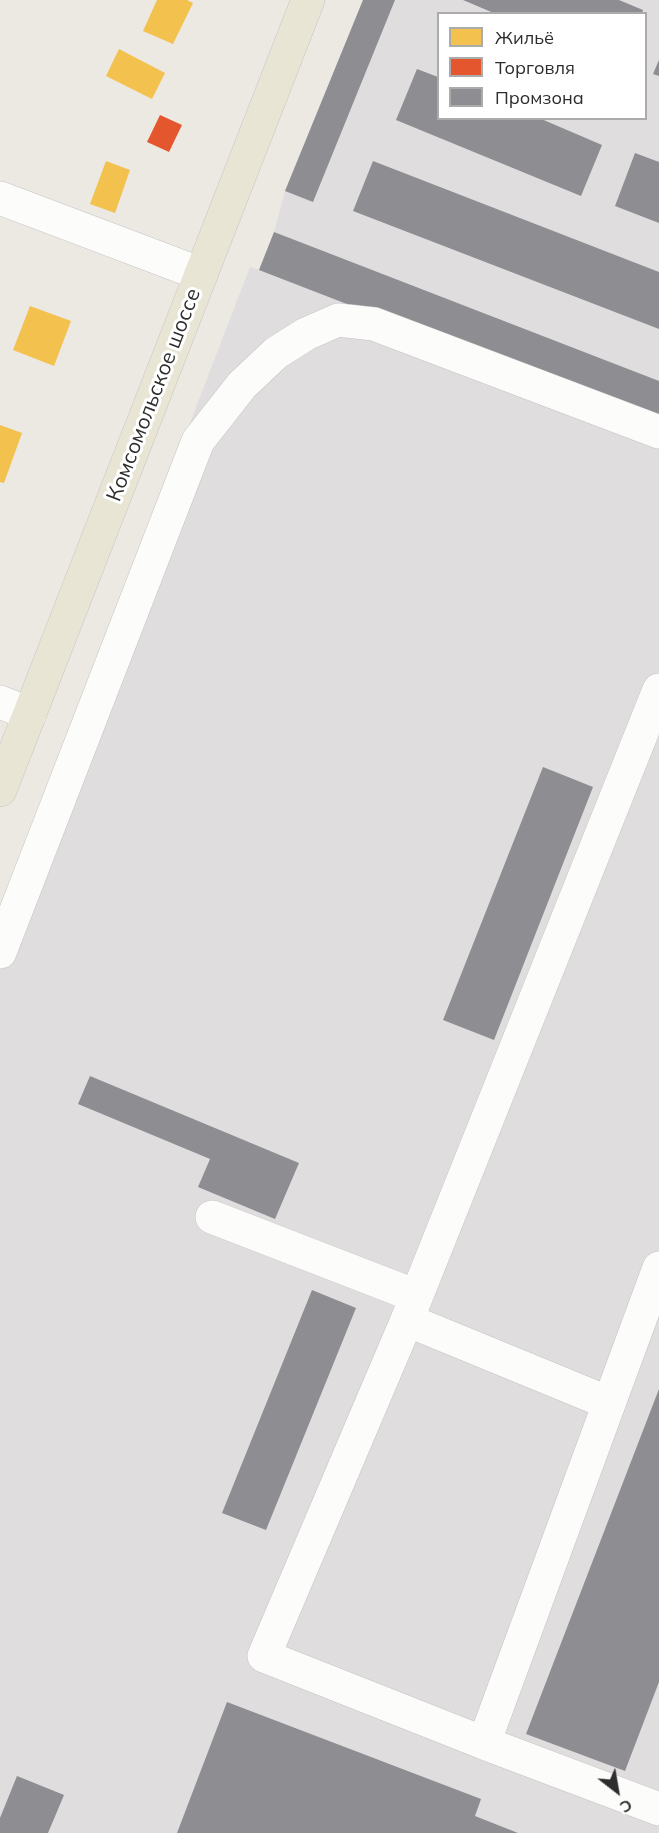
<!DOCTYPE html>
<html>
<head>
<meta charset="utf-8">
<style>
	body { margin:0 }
	#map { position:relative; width:659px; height:1833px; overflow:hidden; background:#ece8e2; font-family:Mulish,sans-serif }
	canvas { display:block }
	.legend { position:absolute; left:437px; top:12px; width:210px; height:108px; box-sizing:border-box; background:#fff; border:2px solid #ababab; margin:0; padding:8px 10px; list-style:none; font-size:18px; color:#2d2d2d }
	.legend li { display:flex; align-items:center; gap:12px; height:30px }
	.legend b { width:30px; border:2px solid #ababab }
	.north { position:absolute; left:587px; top:1761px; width:60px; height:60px; -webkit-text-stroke:4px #fff; paint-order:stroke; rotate:149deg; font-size:16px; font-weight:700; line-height:24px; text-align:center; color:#2d2d2d }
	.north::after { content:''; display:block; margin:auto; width:21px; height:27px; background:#2d2d2d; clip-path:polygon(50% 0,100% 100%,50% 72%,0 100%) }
</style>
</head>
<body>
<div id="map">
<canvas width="659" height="1833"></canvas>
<ul class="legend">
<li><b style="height:16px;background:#f2c14e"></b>Жильё</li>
<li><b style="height:16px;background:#e4572e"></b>Торговля</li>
<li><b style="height:16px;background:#8d8d92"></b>Промзона</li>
</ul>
<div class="north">С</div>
</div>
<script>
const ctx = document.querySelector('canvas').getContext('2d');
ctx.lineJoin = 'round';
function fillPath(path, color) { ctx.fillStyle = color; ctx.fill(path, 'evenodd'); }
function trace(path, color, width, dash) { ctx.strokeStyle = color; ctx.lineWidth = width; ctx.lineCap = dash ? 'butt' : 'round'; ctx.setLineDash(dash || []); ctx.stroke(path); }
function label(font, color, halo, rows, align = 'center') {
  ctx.font = font + ' Mulish,sans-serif'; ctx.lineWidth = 6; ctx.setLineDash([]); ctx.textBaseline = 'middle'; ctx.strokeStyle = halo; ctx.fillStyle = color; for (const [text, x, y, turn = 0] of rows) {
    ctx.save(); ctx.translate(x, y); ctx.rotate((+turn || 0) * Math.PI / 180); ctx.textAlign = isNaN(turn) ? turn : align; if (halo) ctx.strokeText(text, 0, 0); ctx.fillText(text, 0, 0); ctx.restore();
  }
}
const industrial = new Path2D(`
	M363,0H659V1833H0V916L250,267L259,270L274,232L285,191ZM438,14H646V118H438Z`);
const homes = new Path2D(`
	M157,0H187L193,3L173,44L143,31Z
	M119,49L165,73L152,99L106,76Z
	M106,161L130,170L115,213L90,204Z
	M30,306L71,321L54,366L13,350Z
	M0,425L22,433L4,483L0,482Z`);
const shops = new Path2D(`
	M160,115L182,125L169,152L147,142Z`);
const industry = new Path2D(`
	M363,0H395L313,202L285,191Z
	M463,0H619L643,10L642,14H496Z
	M659,60V76L653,74Z
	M417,69L438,77V118H539L602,145L581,196L396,120Z
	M635,153L659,162V223L615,206Z
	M373,161L659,272V329L353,211Z
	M274,232L659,381V425L259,270Z
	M543,767L593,787L494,1040L443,1020Z
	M90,1076L299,1163L275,1219L198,1187L210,1159L78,1104Z
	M312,1290L356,1308L266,1530L222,1513Z
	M659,1389V1682L625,1771L526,1734Z
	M227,1702L481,1799L475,1816L518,1833H177Z
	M17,1776L64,1795L48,1833H0V1818Z`);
const minor = new Path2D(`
	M0,198L201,274
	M0,702L30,714
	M0,952L198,441L242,385L276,353L306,334L338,320L374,324L659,432
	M212,1217L416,1296
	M659,1268L484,1743L659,1809
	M407,1320L264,1656L484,1743
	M609,1403L407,1320L659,690`);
const major = new Path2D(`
	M0,790L308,0`);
const streetNames = [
	["Комсомольское шоссе",154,395,-69]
];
fillPath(industrial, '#dfddde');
fillPath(homes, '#f2c14e');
fillPath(shops, '#e4572e');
fillPath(industry, '#8d8d92');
trace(minor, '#c5c4c3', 34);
trace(major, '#c6c5c3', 34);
trace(minor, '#fcfcfb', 33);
trace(major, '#e9e5d4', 33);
label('21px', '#2d2d2d', '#fff', streetNames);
</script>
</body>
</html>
